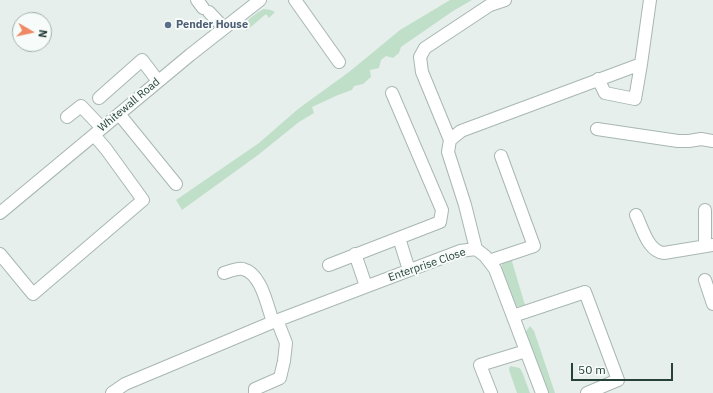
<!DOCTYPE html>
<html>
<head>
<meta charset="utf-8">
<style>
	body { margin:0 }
	#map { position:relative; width:713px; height:393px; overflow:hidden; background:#e6efeb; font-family:"IBM Plex Sans",sans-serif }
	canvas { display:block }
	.north { position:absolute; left:12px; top:12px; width:40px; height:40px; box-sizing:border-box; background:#f7fbf9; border:1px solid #a3b1ad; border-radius:50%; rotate:99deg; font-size:11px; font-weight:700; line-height:16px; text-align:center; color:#25413a }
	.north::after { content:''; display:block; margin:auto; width:14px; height:18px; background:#ee8865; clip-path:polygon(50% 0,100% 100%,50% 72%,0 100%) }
	.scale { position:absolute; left:571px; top:363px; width:102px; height:18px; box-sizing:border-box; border:2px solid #25413a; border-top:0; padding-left:5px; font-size:12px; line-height:14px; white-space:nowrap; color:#25413a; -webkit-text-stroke:3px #f7fbf9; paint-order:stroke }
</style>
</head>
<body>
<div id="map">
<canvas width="713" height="393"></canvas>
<div class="north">N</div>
<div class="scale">50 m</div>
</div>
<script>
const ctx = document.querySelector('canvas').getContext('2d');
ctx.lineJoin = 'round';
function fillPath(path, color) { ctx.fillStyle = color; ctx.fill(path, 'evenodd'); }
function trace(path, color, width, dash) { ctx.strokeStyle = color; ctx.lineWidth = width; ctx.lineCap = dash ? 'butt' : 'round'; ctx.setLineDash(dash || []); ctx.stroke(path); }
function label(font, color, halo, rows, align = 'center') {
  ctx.font = font + ' "IBM Plex Sans",sans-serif'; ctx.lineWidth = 4; ctx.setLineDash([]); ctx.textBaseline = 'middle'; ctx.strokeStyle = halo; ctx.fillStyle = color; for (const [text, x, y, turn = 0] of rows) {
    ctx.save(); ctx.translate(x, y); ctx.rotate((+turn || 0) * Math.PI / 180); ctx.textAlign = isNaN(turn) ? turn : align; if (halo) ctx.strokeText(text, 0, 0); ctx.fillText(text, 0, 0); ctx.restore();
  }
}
const green = new Path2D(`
	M450,0H472L453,11L401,47L399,53L393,58L386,56L381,60L379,68L370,70L371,77L363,84L354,86L352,90L338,95L312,107L314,113L299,122L258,155L182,210L176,200L259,143L298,109L349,72L400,30Z
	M264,9L271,10L275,12L269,18L266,14L246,31C245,28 244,27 245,24C248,19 259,11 264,9Z
	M511,258L525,305L512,308L500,271L503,262Z
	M530,326L534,331L555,393H546L524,334Z
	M510,366L520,368L523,374L530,393H517L509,370Z`);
const minor = new Path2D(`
	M197,0L203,8
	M295,0L339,62
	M209,12L224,28
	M598,79L605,93L635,99L641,64
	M99,98L142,60L158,81
	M119,114L176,184
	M67,117L81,106L102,128
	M597,129L678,141H689L701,139L713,141
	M450,140L461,131L641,64L650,0
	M705,210V246
	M0,213L190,55L260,0
	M636,215C642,227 648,252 664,253L713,245
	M399,238L409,270
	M476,249L465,205L448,152L450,140L422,72L420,57L425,48L490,5L505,0
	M0,254L33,294L143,200L106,149L94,135
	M355,254L366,286
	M489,261L534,246L501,156
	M329,265L440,222L442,210L392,93
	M224,273C230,271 238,268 243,269C262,274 267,306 273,322
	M705,280L713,304
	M513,316L585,292L618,380L587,393
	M112,393L125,384L273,322L460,251L476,249L485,256L495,269L542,393
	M255,393V389L280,378L284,361L286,343L277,320
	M491,393L480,365L526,351`);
const markers = [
	[168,25,4,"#5c6f8a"]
];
const serviceNames = [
	["Pender House",176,25]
];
const streetNames = [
	["Whitewall Road",129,105,-40],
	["Enterprise Close",427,265,-19]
];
fillPath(green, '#c0dfc9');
trace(minor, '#a8b7b2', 14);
trace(minor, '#fff', 12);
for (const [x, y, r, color] of markers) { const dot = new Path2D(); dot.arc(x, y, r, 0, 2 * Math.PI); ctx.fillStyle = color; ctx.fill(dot); trace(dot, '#f7fbf9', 1.5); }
label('bold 11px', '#4e5e75', '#f7fbf9', serviceNames, 'left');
label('11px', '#25413a', '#f7fbf9', streetNames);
</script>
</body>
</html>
